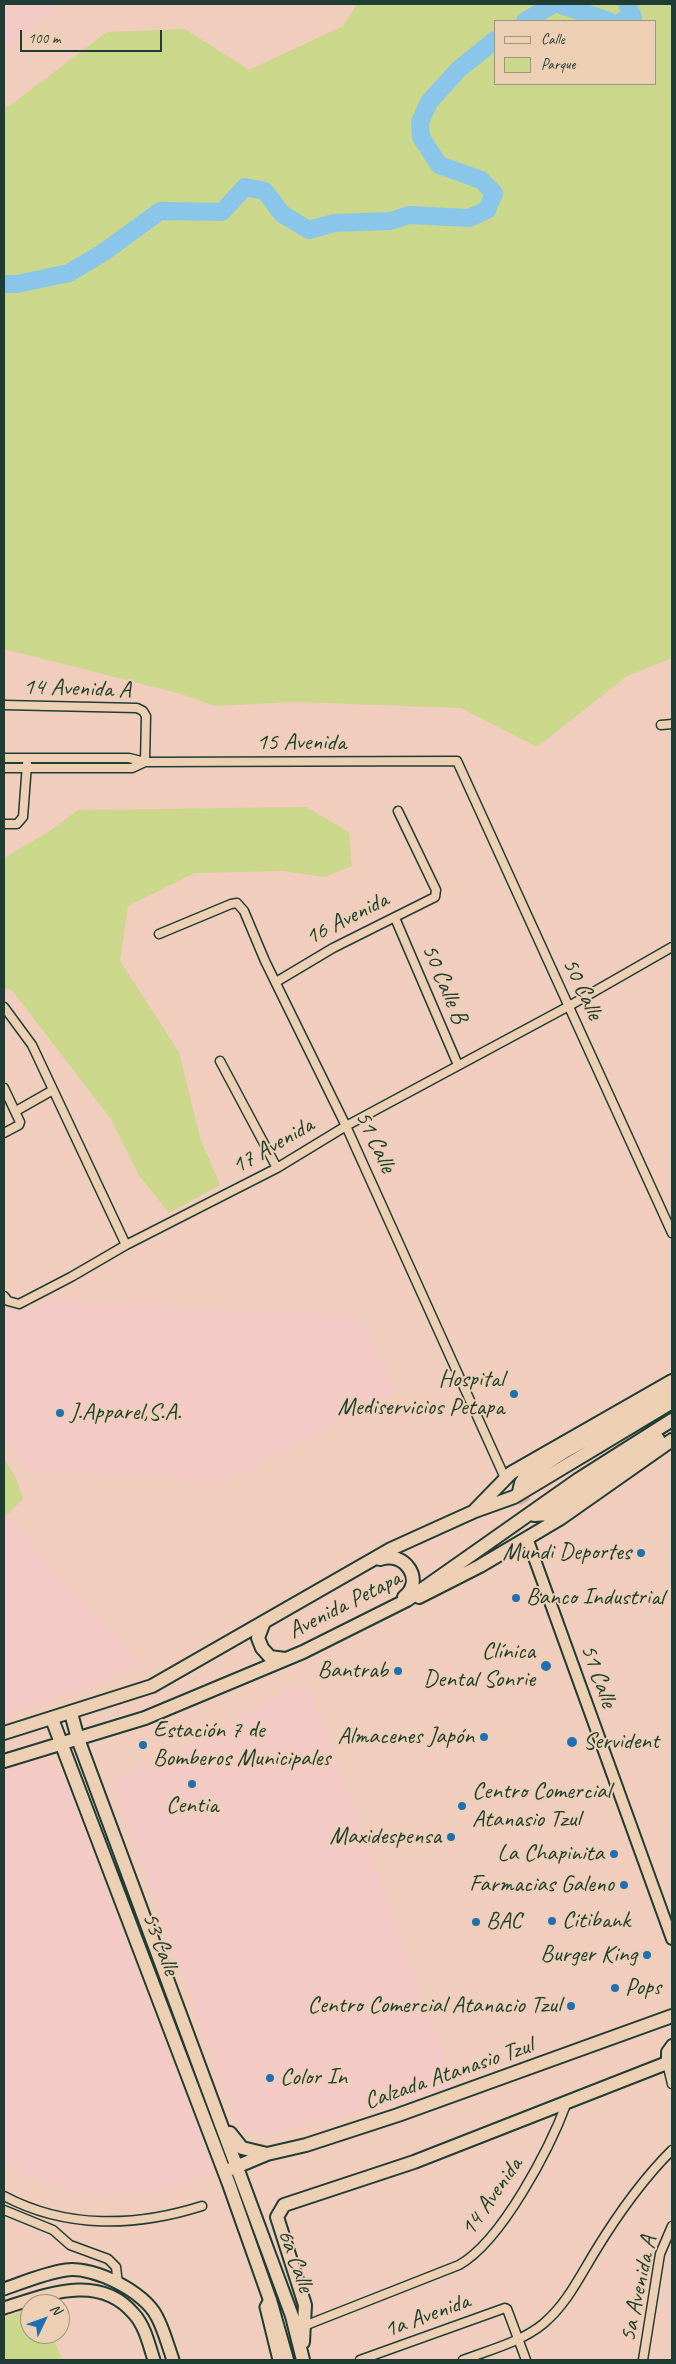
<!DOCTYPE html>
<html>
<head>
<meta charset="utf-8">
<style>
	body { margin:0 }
	#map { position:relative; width:676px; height:2364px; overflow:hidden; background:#f0cdbc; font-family:Caveat,sans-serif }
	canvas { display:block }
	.frame { position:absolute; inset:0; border:5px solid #1f3d34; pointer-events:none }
	.legend { position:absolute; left:494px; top:20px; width:162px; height:65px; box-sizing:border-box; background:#edd0b4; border:1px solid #9b9581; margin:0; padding:6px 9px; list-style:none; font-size:15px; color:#1f3d34 }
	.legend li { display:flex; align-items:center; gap:10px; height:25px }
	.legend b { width:25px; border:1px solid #9b9581 }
	.north { position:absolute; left:20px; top:2294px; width:50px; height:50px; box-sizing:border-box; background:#edd0b4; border:1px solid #9b9581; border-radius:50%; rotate:48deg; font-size:14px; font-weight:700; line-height:20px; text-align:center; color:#1f3d34 }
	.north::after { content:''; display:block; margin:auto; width:18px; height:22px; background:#1f6fb2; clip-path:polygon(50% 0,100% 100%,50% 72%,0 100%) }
	.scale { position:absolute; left:20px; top:30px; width:142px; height:22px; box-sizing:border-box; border:2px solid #1f3d34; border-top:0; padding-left:6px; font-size:15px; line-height:18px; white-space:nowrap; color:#1f3d34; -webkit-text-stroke:4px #edd0b4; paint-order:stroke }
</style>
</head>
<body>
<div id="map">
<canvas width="676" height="2364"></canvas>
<div class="frame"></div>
<ul class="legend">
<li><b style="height:6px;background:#edd0b4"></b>Calle</li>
<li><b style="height:14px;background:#cbd78b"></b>Parque</li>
</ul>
<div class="north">N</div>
<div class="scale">100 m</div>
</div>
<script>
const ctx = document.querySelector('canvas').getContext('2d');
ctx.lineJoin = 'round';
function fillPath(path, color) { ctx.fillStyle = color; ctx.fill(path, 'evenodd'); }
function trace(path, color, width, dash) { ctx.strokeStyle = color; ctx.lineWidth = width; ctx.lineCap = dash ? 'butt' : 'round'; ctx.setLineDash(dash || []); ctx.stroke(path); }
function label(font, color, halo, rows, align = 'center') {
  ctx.font = font + ' Caveat,sans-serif'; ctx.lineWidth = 4; ctx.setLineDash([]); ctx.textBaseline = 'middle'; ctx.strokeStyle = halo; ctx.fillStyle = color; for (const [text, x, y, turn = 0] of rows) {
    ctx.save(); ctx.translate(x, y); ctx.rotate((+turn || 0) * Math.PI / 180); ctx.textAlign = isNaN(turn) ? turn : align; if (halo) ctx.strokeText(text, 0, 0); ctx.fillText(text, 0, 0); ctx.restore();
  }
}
const built = new Path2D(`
	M4,4H61L4,48Z
	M55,1299L361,1317L397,1391L227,1481L30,1471L4,1436V1307L24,1312Z
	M6,1517L143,1667L4,1717V1518Z
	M298,1685L310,1692L318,1710L455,2086L362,2112L262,2135L243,2130L236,2117L112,1782L270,1702L293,1686Z
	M42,1758L62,1772L215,2173L166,2190L106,2196L49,2185L4,2165V1769Z`);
const green = new Path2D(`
	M357,4H672V658L627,676L537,747L461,708L295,702L215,706L181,694L4,649V108L12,104L107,32L185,29L249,70L343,26ZM495,21H655V84H495Z
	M306,807L349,832L352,866L325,877L283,871L195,873L128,906L120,961L179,1052L200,1138L220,1185L169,1213L138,1174L110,1118L12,990L4,988V858L50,831L78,810Z
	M4,1459L15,1476L23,1499L4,1518Z
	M30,2308V2334H52L62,2360H4V2318Z`);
const river = new Path2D(`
	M558,4L609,21
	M525,21L554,4
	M622,21L633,17L627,4
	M4,284H17L69,273L104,252L160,211L222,212L245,187L265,191L282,214L309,230L334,223L391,221L409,215L469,218L487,210L494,193L481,180L439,165L421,137L420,122L429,102L459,69L495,40`);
const primaryTunnel = new Path2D(`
	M519,1492L529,1510L534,1515`);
const minor = new Path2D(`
	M4,705L137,708L143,711L146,716L145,762
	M661,725L672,724
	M4,758H129L145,762L457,761L672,1233
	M4,768H132L145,762
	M4,824H17L23,817L27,764
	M395,918L458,1065
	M159,934L231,904L237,903L244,911L265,961L346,1126L505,1478
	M276,982L333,948L435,897L436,890L398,811
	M4,1007L32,1045L126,1245
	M220,1061L277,1168
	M4,1088L20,1122L19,1125L4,1133
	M16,1111L53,1090
	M4,1296L8,1301L19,1304L71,1277L126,1245L277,1168L346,1126L569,1006L672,947
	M667,2063L672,2084
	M4,2196C66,2229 136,2227 202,2206
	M4,2210L53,2230L70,2245L108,2259L116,2267L118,2284
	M304,2326L459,2265C502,2241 550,2148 567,2102
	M360,2360L505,2308L507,2309L526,2360
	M463,2360C489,2350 521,2342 543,2324C567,2304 580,2276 596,2250C618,2214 642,2180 672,2150
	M643,2360L660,2254L672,2226`);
const tertiary = new Path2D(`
	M527,1538L672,1939
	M667,2063V2052L672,2045`);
const secondary = new Path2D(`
	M4,2289C24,2282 45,2273 66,2270C94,2266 145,2292 157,2317C164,2330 168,2346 173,2360
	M270,2300L266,2307L279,2360
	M4,2308C46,2295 99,2272 134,2314C145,2326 149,2345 154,2360`);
const primary = new Path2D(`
	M519,1492L521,1483L525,1477L566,1451L668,1393
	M475,1510L511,1473L672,1381
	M534,1515L549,1514L658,1439
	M380,1559C405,1550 425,1581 404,1597
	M419,1597L480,1566L561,1518L672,1440
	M264,1622L258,1638L262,1648L270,1657L285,1659
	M71,1713L78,1739L292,2316L303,2360
	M52,1719L229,2184L270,2300L287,2360
	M4,1733L152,1686L391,1549L475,1511L514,1497L672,1402
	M4,1761L145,1718L303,1652L407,1600L579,1479L672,1420
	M230,2133L242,2148L267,2154
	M231,2169L267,2154L306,2145L398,2115L672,2016
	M303,2342L305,2305L277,2217L284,2205L414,2162L672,2061`);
const markers = [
	[514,1394,5,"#1f6fb2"],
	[60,1413,5,"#1f6fb2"],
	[641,1553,5,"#1f6fb2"],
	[516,1598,5,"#1f6fb2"],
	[546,1666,6,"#1f6fb2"],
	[398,1671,5,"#1f6fb2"],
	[484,1737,5,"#1f6fb2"],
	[572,1742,6,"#1f6fb2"],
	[143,1745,5,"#1f6fb2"],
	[192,1784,5,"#1f6fb2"],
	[462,1806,5,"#1f6fb2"],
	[451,1837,5,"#1f6fb2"],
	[614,1854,5,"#1f6fb2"],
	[624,1885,5,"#1f6fb2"],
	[552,1921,5,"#1f6fb2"],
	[476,1922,5,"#1f6fb2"],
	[647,1955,5,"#1f6fb2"],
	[615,1988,5,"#1f6fb2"],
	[571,2006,5,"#1f6fb2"],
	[270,2078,5,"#1f6fb2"]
];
const streetNames = [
	["14 Avenida A",77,689,2],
	["15 Avenida",301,743],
	["16 Avenida",347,919,-27],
	["50 Calle B",444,984,67],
	["50 Calle",582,989,65],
	["51 Calle",375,1142,65],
	["17 Avenida",273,1146,-30],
	["Avenida Petapa",345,1605,-27],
	["51 Calle",598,1676,70],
	["53 Calle",160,1944,69],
	["Calzada Atanasio Tzul",449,2074,-19],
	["14 Avenida",492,2197,-55],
	["6a Calle",295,2261,70],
	["5a Avenida A",639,2289,-78],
	["1a Avenida",427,2316,-20]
];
const poiNames = [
	["Hospital",504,1380],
	["Mediservicios Petapa",504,1408],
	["J.Apparel,S.A.",70,1413,"left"],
	["Mundi Deportes",631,1553],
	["Banco Industrial",526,1598,"left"],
	["Clínica",535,1652],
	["Dental Sonrie",535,1680],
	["Bantrab",388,1671],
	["Estación 7 de",153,1731,"left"],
	["Bomberos Municipales",153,1759,"left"],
	["Almacenes Japón",474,1737],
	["Servident",583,1742,"left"],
	["Centro Comercial",472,1792,"left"],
	["Atanasio Tzul",472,1820,"left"],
	["Centia",192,1806,"center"],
	["Maxidespensa",441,1837],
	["La Chapinita",604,1854],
	["Farmacias Galeno",614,1885],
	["Citibank",562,1921,"left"],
	["BAC",486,1922,"left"],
	["Burger King",637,1955],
	["Pops",625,1988,"left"],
	["Centro Comercial Atanacio Tzul",561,2006],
	["Color In",280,2078,"left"]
];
fillPath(built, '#f3cac5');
fillPath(green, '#cbd78b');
trace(river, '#89c6e9', 18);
trace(primaryTunnel, '#c6b0a1', 12, [12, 6]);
trace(minor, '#1f3d34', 11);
trace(tertiary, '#1f3d34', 14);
trace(secondary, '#1f3d34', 15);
trace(primary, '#1f3d34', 16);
trace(minor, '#edd0b4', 8);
trace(tertiary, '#edd0b4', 10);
trace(secondary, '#edd0b4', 11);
trace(primary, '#edd0b4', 12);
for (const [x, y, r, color] of markers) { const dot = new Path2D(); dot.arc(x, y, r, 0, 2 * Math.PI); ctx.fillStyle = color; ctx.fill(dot); trace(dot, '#edd0b4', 2); }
label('24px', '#1f3d34', '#edd0b4', streetNames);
label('24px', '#1f3d34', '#edd0b4', poiNames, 'right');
</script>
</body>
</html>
